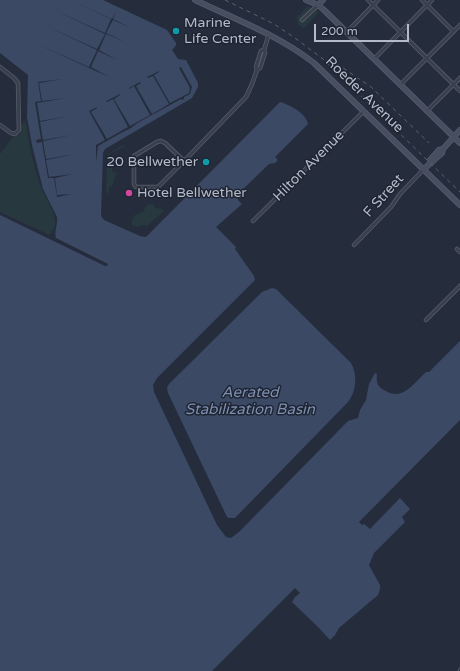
<!DOCTYPE html>
<html>
<head>
<meta charset="utf-8">
<style>
	body { margin:0 }
	#map { position:relative; width:460px; height:671px; overflow:hidden; background:#252d3d; font-family:"Varela Round",sans-serif }
	canvas { display:block }
	.scale { position:absolute; left:314px; top:24px; width:95px; height:18px; box-sizing:border-box; border:2px solid #b5bac8; border-top:0; padding-left:5px; font-size:12px; line-height:14px; white-space:nowrap; color:#b5bac8; -webkit-text-stroke:3px #1e2432; paint-order:stroke }
</style>
</head>
<body>
<div id="map">
<canvas width="460" height="671"></canvas>
<div class="scale">200 m</div>
</div>
<script>
const ctx = document.querySelector('canvas').getContext('2d');
ctx.lineJoin = 'round';
function fillPath(path, color) { ctx.fillStyle = color; ctx.fill(path, 'evenodd'); }
function trace(path, color, width, dash) { ctx.strokeStyle = color; ctx.lineWidth = width; ctx.lineCap = dash ? 'butt' : 'round'; ctx.setLineDash(dash || []); ctx.stroke(path); }
function label(font, color, halo, rows, align = 'center') {
  ctx.font = font + ' "Varela Round",sans-serif'; ctx.lineWidth = 3; ctx.setLineDash([]); ctx.textBaseline = 'middle'; ctx.strokeStyle = halo; ctx.fillStyle = color; for (const [text, x, y, turn = 0] of rows) {
    ctx.save(); ctx.translate(x, y); ctx.rotate((+turn || 0) * Math.PI / 180); ctx.textAlign = isNaN(turn) ? turn : align; if (halo) ctx.strokeText(text, 0, 0); ctx.fillText(text, 0, 0); ctx.restore();
  }
}
const green = new Path2D(`
	M308,6L319,12L304,28L297,24L298,20L296,18Z
	M23,123H26C29,144 33,166 41,187C45,198 54,209 55,221C56,227 52,230 50,235L0,212V154L13,137L20,134L21,130V126Z
	M123,145L126,146L109,154V159L111,160L108,161V167L112,168V171L115,173L117,172L112,186L109,187L108,194L107,195L106,186L108,154Z
	M153,204L155,208L162,209L164,211L147,226L142,225L139,227L132,225V220L135,215L143,212L147,205Z`);
const water = new Path2D(`
	M0,0H103L167,30L176,43V45L172,50L178,59L186,60L198,83V87L192,98L105,149L103,153L101,216L104,220L140,236L146,237L280,102C290,105 306,113 308,124L275,157L278,160L275,163L269,164L238,194V200L242,204L216,227L236,247L235,249L254,276L255,280L157,378L153,385L154,392L217,525L226,537L231,538L239,532L348,421L358,418L360,410L366,400L369,384L375,373L377,374C376,382 377,386 384,390C402,402 413,384 426,372H429L460,341V420L359,522L362,525L364,524L370,529L400,498L410,509L402,517L405,522L374,553L369,565L380,585V589L378,595L339,628L335,635L330,640L319,628L292,602L295,597L300,593L295,588L212,671H0V215L105,266H107L108,264L56,238C54,231 58,224 57,217L43,189L32,145L27,117L28,75L0,53Z
	M272,288L276,289L351,363C358,375 356,392 348,402L235,518H229L227,517L168,393L167,388L169,384L262,292Z`);
const pier = new Path2D(`
	M70,0L112,19L116,11L113,19L131,28L113,20L106,33L125,42L106,34L99,50L117,60L98,51L91,67L109,77L37,44L89,67L97,50L46,26L97,49L105,34L54,10L105,33L111,19Z
	M181,67L192,87L190,94L184,97V99L182,100L181,99L139,122L131,128L121,133L98,146L96,163V145L105,140L89,111L97,107V108L91,112L107,139L128,127L113,99L107,102L106,101L120,94V95L114,99L130,126L150,115L134,86L129,89V88L140,82L141,83L136,86L152,114L169,104L153,76L148,78L147,77L159,71V72L154,75L170,103L189,93L190,88L179,68Z
	M63,79L39,83L42,101L66,98L37,103L40,121L69,116L40,122L43,140L72,135L43,141L46,159L75,154L46,160L49,177L73,174L55,178L57,195L72,194L57,197L54,178H48L42,142L37,143L36,140L41,139L35,102L41,101L38,82Z`);
const street = new Path2D(`
	M368,0L460,91
	M422,0L453,31
	M302,20L318,5
	M347,32L378,0
	M374,59L432,0
	M0,67L14,78L18,83L19,130L15,134L11,133L0,125
	M257,70L260,68L265,53L264,50L269,34
	M400,85L460,25
	M427,111L460,78
	M184,161L165,143L161,141L157,142L134,156V184L136,187H158L187,158L246,97L252,84L257,70L256,67L261,51L264,50
	M253,221L364,111
	M354,245L391,207L400,194L424,169
	M457,249L460,252
	M426,320L460,286`);
const secondary = new Path2D(`
	M195,0C235,19 278,35 314,63L460,205
	M306,0L318,5L324,10L460,143
	M318,5L323,0
	M431,163L430,160L439,150L443,149
	M424,169L442,153L443,149L460,130`);
const rail = new Path2D(`
	M225,0L274,24L295,38L323,59L460,192
	M330,59L371,87L429,143
	M458,671L460,667`);
const markers = [
	[176,31,4,"#0f9aa8"],
	[206,162,4,"#0f9aa8"],
	[129,193,4,"#d1479c"]
];
const poiNames = [
	["Marine",184,23],
	["Life Center",184,39],
	["20 Bellwether",198,162,"right"],
	["Hotel Bellwether",137,193]
];
const streetNames = [
	["Roeder Avenue",364,95,44],
	["Hilton Avenue",309,166,-45],
	["F Street",384,196,-48]
];
const waterNames = [
	["Aerated",250,393],
	["Stabilization Basin",250,410]
];
fillPath(green, '#27393e');
fillPath(water, '#3b4965');
fillPath(pier, '#252d3d');
trace(street, '#575d6b', 4.5);
trace(secondary, '#575d6b', 6);
trace(street, '#393f4d', 3);
trace(secondary, '#474e60', 4.5);
trace(rail, '#5b6374', 1, [4, 4]);
for (const [x, y, r, color] of markers) { const dot = new Path2D(); dot.arc(x, y, r, 0, 2 * Math.PI); ctx.fillStyle = color; ctx.fill(dot); trace(dot, '#1e2432', 1.5); }
label('14px', '#b5bac8', '#1e2432', poiNames, 'left');
label('14px', '#b5bac8', '#1e2432', streetNames);
label('italic 15px', '#7d8eaf', '#1e2432', waterNames);
</script>
</body>
</html>
